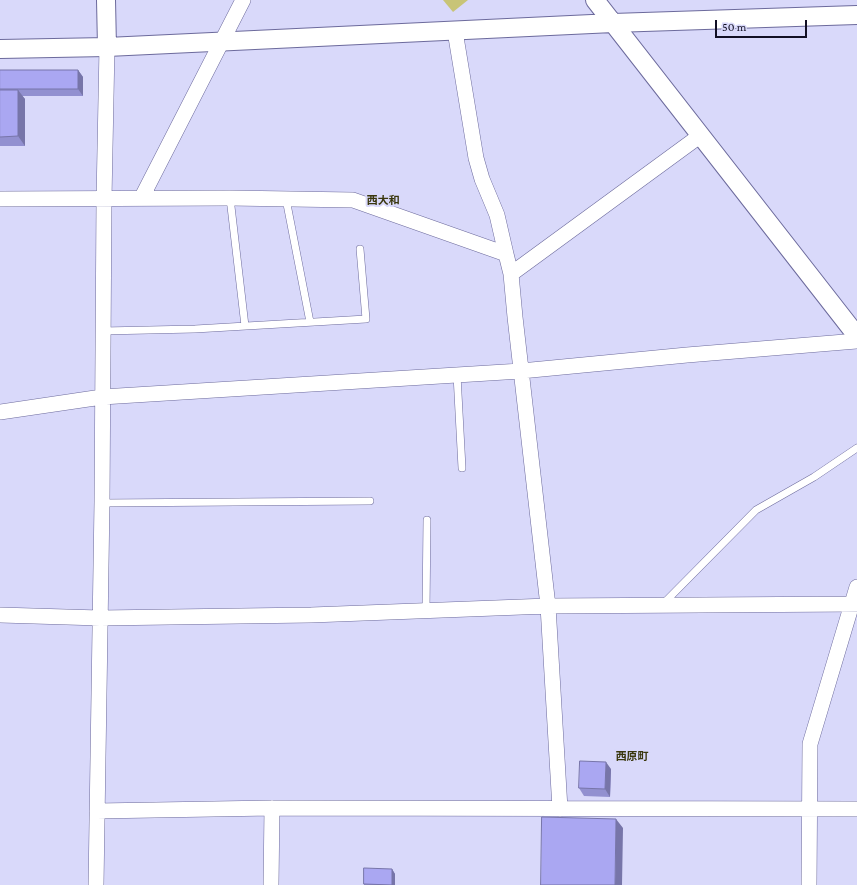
<!DOCTYPE html>
<html>
<head>
<meta charset="utf-8">
<style>
	body { margin:0 }
	#map { position:relative; width:857px; height:885px; overflow:hidden; background:#d9d9fa; font-family:"Crimson Pro",serif }
	canvas { display:block }
	.scale { position:absolute; left:715px; top:20px; width:92px; height:18px; box-sizing:border-box; border:2px solid #121024; border-top:0; padding-left:5px; font-size:12px; line-height:14px; white-space:nowrap; color:#121024; -webkit-text-stroke:3px #d9d9fa; paint-order:stroke }
</style>
</head>
<body>
<div id="map">
<canvas width="857" height="885"></canvas>
<div class="scale">50 m</div>
</div>
<script>
const ctx = document.querySelector('canvas').getContext('2d');
ctx.lineJoin = 'round';
function fillPath(path, color) { ctx.fillStyle = color; ctx.fill(path, 'evenodd'); }
function trace(path, color, width, dash) { ctx.strokeStyle = color; ctx.lineWidth = width; ctx.lineCap = dash ? 'butt' : 'round'; ctx.setLineDash(dash || []); ctx.stroke(path); }
function label(font, color, halo, rows, align = 'center') {
  ctx.font = font + ' "Crimson Pro","Noto Sans JP",serif'; ctx.lineWidth = 4; ctx.setLineDash([]); ctx.textBaseline = 'middle'; ctx.strokeStyle = halo; ctx.fillStyle = color; for (const [text, x, y, turn = 0] of rows) {
    ctx.save(); ctx.translate(x, y); ctx.rotate((+turn || 0) * Math.PI / 180); ctx.textAlign = isNaN(turn) ? turn : align; if (halo) ctx.strokeText(text, 0, 0); ctx.fillText(text, 0, 0); ctx.restore();
  }
}
const green = new Path2D(`
	M443,0H468L453,12Z`);
const service = new Path2D(`
	M230,198L245,326
	M286,199L310,322
	M103,331L195,329L366,319L360,249
	M457,375L462,468
	M102,503L370,501
	M663,604L756,510L814,477L857,448
	M426,611L427,520`);
const minor = new Path2D(`
	M455,31L476,158L482,179L497,215L506,254
	M142,197L243,0
	M0,199L230,198L353,200L506,254L511,274L515,317L548,606L560,809
	M511,274L701,135
	M0,412L102,397L521,371L687,355L857,341
	M0,615L100,618L311,615L548,606L857,604
	M97,811L272,808L857,809
	M96,885L102,502L104,199L107,47
	M271,885L272,808
	M809,885L810,744L857,587`);
const tertiary = new Path2D(`
	M106,0L107,47
	M595,0L857,336
	M0,49L107,47L613,23L857,15`);
const wall = new Path2D(`
	M0,70H78L83,77V96H22L25,99V146H0Z
	M611,769L610,797L584,796L579,788Z
	M392,869L395,874V885H364V884Z`);
const shadedWall = new Path2D(`
	M78,70L83,77V96L78,89Z
	M18,90L25,99V146L18,136Z
	M606,762L611,769L610,797L605,789Z
	M616,819L623,828L622,885H615Z
	M392,869L395,874V885H392Z`);
const building = new Path2D(`
	M0,70H78V89H0Z
	M0,90H18V136L0,137Z
	M580,761L606,762L605,789L579,788Z
	M542,817L616,819L615,885H541Z
	M364,868L392,869V885L364,884Z`);
const neighbourhoodNames = [
	["西大和",383,201],
	["西原町",632,757]
];
fillPath(green, '#c8c477');
trace(service, '#6c6a9c', 8);
trace(minor, '#6c6a9c', 16);
trace(tertiary, '#6c6a9c', 20);
trace(service, '#fff', 7);
trace(minor, '#fff', 15);
trace(tertiary, '#fff', 18);
fillPath(wall, '#9290d0');
fillPath(shadedWall, '#7775a9');
fillPath(building, '#aaa7f2');
trace(building, '#7775a9', 1);
label('bold 11px', '#3a370d', '#d9d9fa', neighbourhoodNames);
</script>
</body>
</html>
